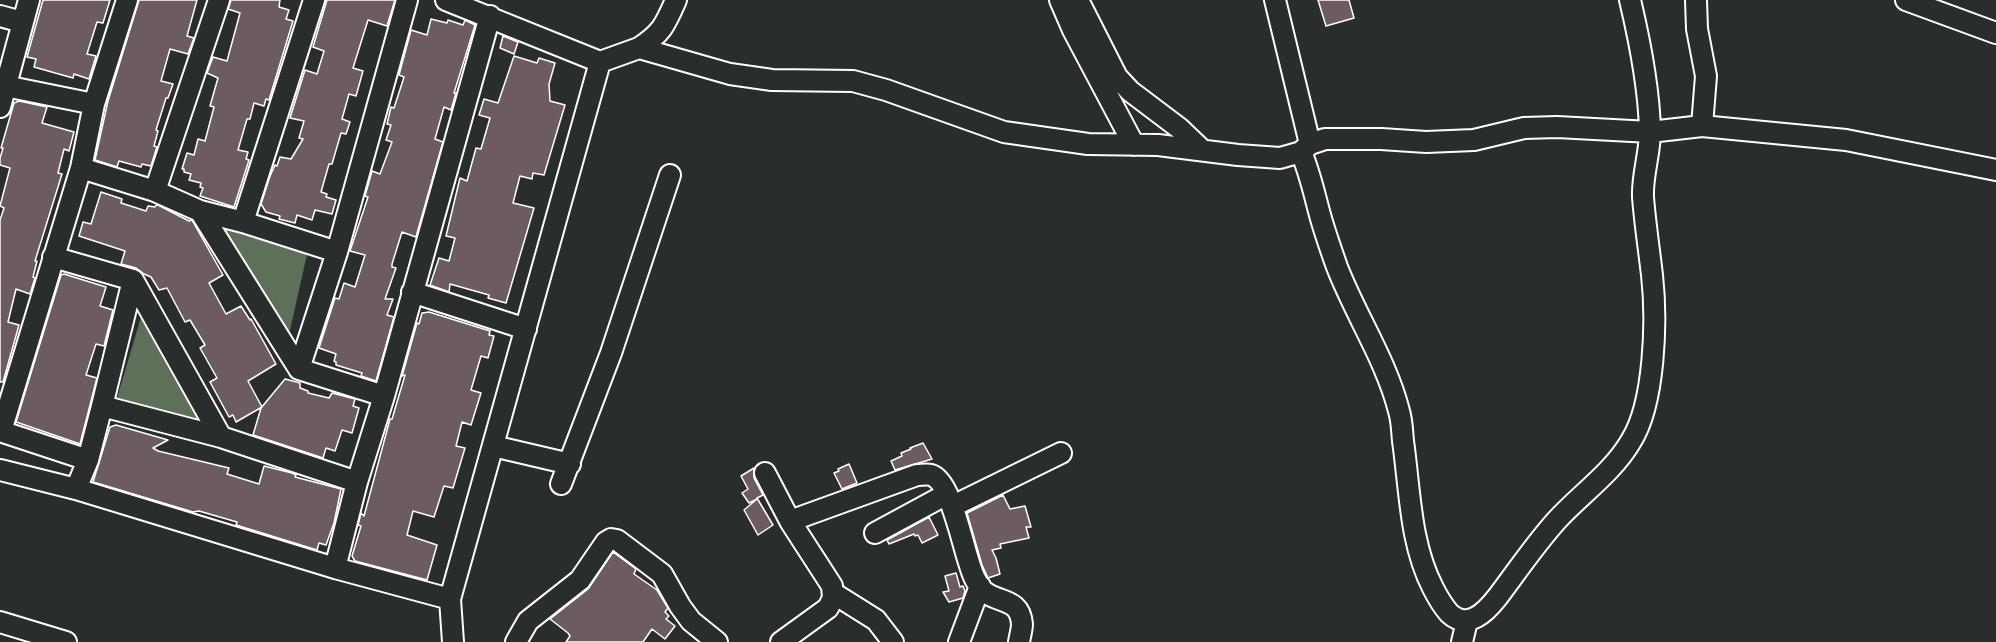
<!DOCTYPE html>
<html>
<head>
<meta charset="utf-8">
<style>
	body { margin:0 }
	canvas { display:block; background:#2a2d2e }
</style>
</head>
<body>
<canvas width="1996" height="642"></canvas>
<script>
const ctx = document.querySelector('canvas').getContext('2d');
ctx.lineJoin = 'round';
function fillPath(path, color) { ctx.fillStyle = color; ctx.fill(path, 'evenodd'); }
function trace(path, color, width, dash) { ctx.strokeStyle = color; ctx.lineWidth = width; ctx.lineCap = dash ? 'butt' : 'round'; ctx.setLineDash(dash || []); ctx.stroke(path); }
const green = new Path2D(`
	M217,222L308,250L288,339Z
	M141,317L203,420L117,398Z`);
const building = new Path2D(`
	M43,0H110L103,23L97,22L87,54L96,56L89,79L74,74L73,78L34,67L36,59L27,57Z
	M139,0H197L187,36L194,38L188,54L170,49L161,81L173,84L168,98H166L156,130L158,131L154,146L157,147L151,166L142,164L141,167L119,161L117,167L95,160L108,101Z
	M231,0H280L279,7L289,10L286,19L293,21L269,100L266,99L264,106L254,103L250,119H247L238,150L248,152L246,159L249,160L234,207L200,196L203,188L200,187L201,183L189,180L191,174L184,172V169H182L187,153L194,155L198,139L205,141L214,107L210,106L218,78L207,73L213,57L227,61L240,13L228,9Z
	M327,0H395L387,26L368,20L353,68L363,71L356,96L349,94L342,119L350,122L346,134L341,133L332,164H329L321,192L327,194L326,197L336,200L332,214L315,210L312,220L297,215L295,223L279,219L280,216L266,212L261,204L270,176L275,165L277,166L280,157L291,159L303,139L299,138L304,121L290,118L305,70L317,74L324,51L313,47Z
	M1318,0H1349L1354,18L1326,26Z
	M431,19L447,23L448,20L463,25L465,20L475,25L454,93H456L451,110L444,107L435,139L443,142L416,237L402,232L392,264V267L396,268L385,299H393L387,315L394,317L376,381L361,376L362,373L336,365V362L334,361L336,354L319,348L335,298L339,299L344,283L355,287L365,255L350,251L368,197L365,196L372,171L380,174L392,142L386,140L391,125L387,124L391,107L394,108L404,77L399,75L411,30L427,35Z
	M503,36L518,42L514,54L500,48Z
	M514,56L537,63L539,58L555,63L549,84L550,101L565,105L544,175L533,173L532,179L520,176L513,203L534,208L506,303L488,298L489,295L450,284L449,292L430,285L439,258L449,261L455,238L446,236L460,178L467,181L476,148L481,149L490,118L479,115L484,99L498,103Z
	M19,101L47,107L42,123L74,132L69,151L64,149L58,173L62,174L35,261H37L33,277L35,278L30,294L16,289L8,322L19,325L3,382H0V220L4,208L0,206L10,168L0,165V158L3,148H1L14,103Z
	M101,192L122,199L121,203L146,211L148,206L155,207L156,205H158L189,221L192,220L223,275L209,283L226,314L241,306L250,320L251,319L276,364L248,381L262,407L236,422L233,415L229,417L210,382L217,378L200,348L205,345L190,320L185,322L167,288L159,290L151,277L144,274L136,268L121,264L125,251L79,236L83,222L91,224Z
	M64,274L106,287L100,306L113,310L104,346L96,344L86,375L97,378L80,444L16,422L61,275Z
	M429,312L490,331L489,335L494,336L488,358L481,356L471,390L481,393L471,425L462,422L456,446L465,448L453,488L444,486L434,517L413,511L407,535L437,545L427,580L355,561L352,556L361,526L358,525L361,513L364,516L390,419H392L405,375L402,376L417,323L419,324L422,313Z
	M285,379L300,383V388L308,391V393L329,398L332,393L355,399L353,406L359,408L352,433L342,430L335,451L326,448L323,458L253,435L261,408Z
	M116,425L168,440L153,448L158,451L229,468L227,474L259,484L264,466L292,473L296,475L295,477L341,489L334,523L326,545L319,543L317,550L236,525L237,522L199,511L193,512L93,482L110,427Z
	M923,443L932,459L895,470L891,461L902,456L901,453L911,449L910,448Z
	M849,464L857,483L842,489L834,473L839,471L838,469Z
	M754,468V478L763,495L757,498L773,525L758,535L744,510L757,499L749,503L742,493L748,489L741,476Z
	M1003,495L1010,509L1025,506L1031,527H1026L1029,538L1000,544L1001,548L992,550L996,558L1000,574L988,578L982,565L967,513Z
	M929,517L938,535L922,543L918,535L915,536L914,534L889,544L887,540Z
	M613,552L636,569L634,574L657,590L668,608L665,612L669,616L666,619L675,626L665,639L652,629L643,642H566L570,636L568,633L550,619L588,589Z
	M956,573L960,587L963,586L965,591L963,598L949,602L943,592L949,591L945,576Z`);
const minor = new Path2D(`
	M446,0L600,62L639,48L730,74L772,80L853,81L886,90L1004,132L1088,144L1158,145L1238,155L1280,158L1301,152L1310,144L1325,139H1381L1426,142L1474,140L1524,128L1557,127L1650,132L1702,126L1846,140L1996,170
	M1060,0L1073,30L1134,145
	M1078,0L1117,77L1130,91L1179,128L1202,150
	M1275,0L1310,144
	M1696,0L1697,29L1706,76L1702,126
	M1906,0L1996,33
	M0,16L22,22
	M639,48C662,33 665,25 676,0
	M5,86L94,104
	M0,107L29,0
	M1301,152C1310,173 1314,193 1320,215C1325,233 1331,250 1337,267C1356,316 1386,360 1399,411C1402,421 1402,431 1403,441C1410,490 1410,544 1433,588C1437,596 1443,606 1449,613C1471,634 1493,604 1505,587C1522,564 1538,541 1557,520C1581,494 1613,472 1631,441C1655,403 1657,320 1652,275C1649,249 1645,223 1643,197C1642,175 1650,154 1650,131C1649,88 1640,42 1630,0
	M81,168L155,191L200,211L243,222L337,252
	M155,191L219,0
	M200,211L299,369L384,396
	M243,222L314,0
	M53,257L133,280L221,437
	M133,280L102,406L221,437L357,482
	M412,292L526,329
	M299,369L337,252L407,0
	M0,431L88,460
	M1,431L81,168L94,104L127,0
	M493,446L570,464
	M0,470L76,489L335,568L450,599
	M765,473L790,521L832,586L833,598L828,608L781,642
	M561,484L611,353L670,175
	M76,489L88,460L102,406
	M953,506L1061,453
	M790,521L917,475C921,475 927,474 931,475C953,481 964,558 975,579C977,583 982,591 986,593C1001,603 1020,599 1022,624C1022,629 1020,636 1019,642
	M875,533L947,494
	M335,568L357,482L384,396L490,16
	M833,593L876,620L893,642
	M0,622L66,642
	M453,642L450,599L600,62
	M516,642L528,621L580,580L606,542L611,539L617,540L662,574L680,606L691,621L717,642
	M959,642L980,586
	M1462,642L1467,621`);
fillPath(green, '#5e7059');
fillPath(building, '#6c5b63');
trace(building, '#fff', 1.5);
trace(minor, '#fff', 24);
trace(minor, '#2a2d2e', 20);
</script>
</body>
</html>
